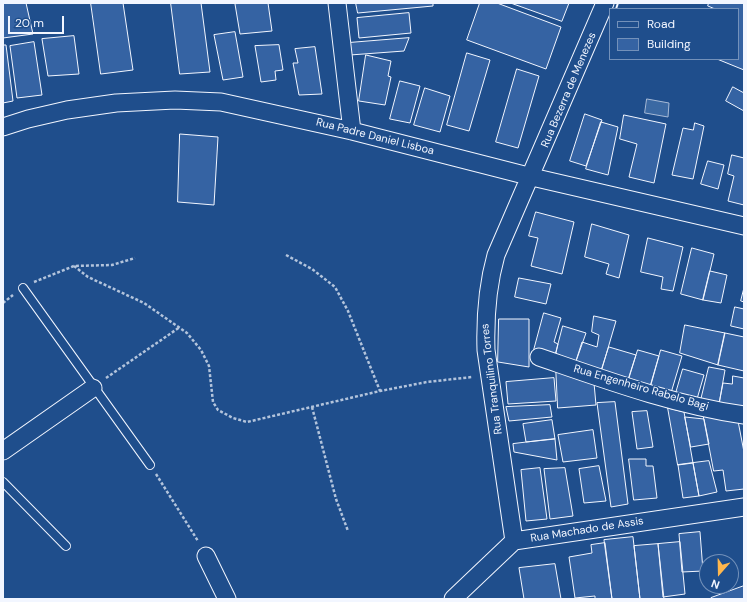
<!DOCTYPE html>
<html>
<head>
<meta charset="utf-8">
<style>
	body { margin:0 }
	#map { position:relative; width:747px; height:602px; overflow:hidden; background:#1f4e8c; font-family:"DM Sans",sans-serif }
	canvas { display:block }
	.frame { position:absolute; inset:0; border:4px solid #f2f6ff; pointer-events:none }
	.legend { position:absolute; left:609px; top:8px; width:130px; height:52px; box-sizing:border-box; background:#1f4e8c; border:1px solid #7391ba; margin:0; padding:5px 7px; list-style:none; font-size:12px; color:#f2f6ff }
	.legend li { display:flex; align-items:center; gap:8px; height:20px }
	.legend b { width:20px; border:1px solid #7391ba }
	.north { position:absolute; left:699px; top:554px; width:40px; height:40px; box-sizing:border-box; background:#1f4e8c; border:1px solid #7391ba; border-radius:50%; rotate:200deg; font-size:11px; font-weight:700; line-height:16px; text-align:center; color:#f2f6ff }
	.north::after { content:''; display:block; margin:auto; width:14px; height:18px; background:#ffb74d; clip-path:polygon(50% 0,100% 100%,50% 72%,0 100%) }
	.scale { position:absolute; left:8px; top:16px; width:56px; height:18px; box-sizing:border-box; border:2px solid #f2f6ff; border-top:0; padding-left:5px; font-size:12px; line-height:14px; white-space:nowrap; color:#f2f6ff; -webkit-text-stroke:3px #1f4e8c; paint-order:stroke }
</style>
</head>
<body>
<div id="map">
<canvas width="747" height="602"></canvas>
<div class="frame"></div>
<ul class="legend">
<li><b style="height:5px;background:#1f4e8c"></b>Road</li>
<li><b style="height:11px;background:#3563a3"></b>Building</li>
</ul>
<div class="north">N</div>
<div class="scale">20 m</div>
</div>
<script>
const ctx = document.querySelector('canvas').getContext('2d');
ctx.lineJoin = 'round';
function fillPath(path, color) { ctx.fillStyle = color; ctx.fill(path, 'evenodd'); }
function trace(path, color, width, dash) { ctx.strokeStyle = color; ctx.lineWidth = width; ctx.lineCap = dash ? 'butt' : 'round'; ctx.setLineDash(dash || []); ctx.stroke(path); }
function label(font, color, halo, rows, align = 'center') {
  ctx.font = font + ' "DM Sans",sans-serif'; ctx.lineWidth = 3; ctx.setLineDash([]); ctx.textBaseline = 'middle'; ctx.strokeStyle = halo; ctx.fillStyle = color; for (const [text, x, y, turn = 0] of rows) {
    ctx.save(); ctx.translate(x, y); ctx.rotate((+turn || 0) * Math.PI / 180); ctx.textAlign = isNaN(turn) ? turn : align; if (halo) ctx.strokeText(text, 0, 0); ctx.fillText(text, 0, 0); ctx.restore();
  }
}
const water = new Path2D(`
	M647,99L669,103L668,117L645,113Z`);
const building = new Path2D(`
	M3,3H26L33,34L3,38Z
	M91,3H123L133,70L101,74Z
	M171,3H201L210,72L180,74Z
	M268,3L272,31L240,34L235,4Z
	M356,3H433V6L358,13Z
	M480,3H497L561,27L546,69L467,40Z
	M511,3H569L562,21Z
	M709,3H744V70L717,59H738V9H715L708,6Z
	M409,13L411,33L359,38L357,18Z
	M235,32L243,77L223,80L214,35Z
	M74,36L79,74L48,76L42,39Z
	M409,38L404,51L350,55L348,43Z
	M34,42L42,95L17,98L10,46Z
	M3,45H6L13,101L3,103Z
	M279,45L283,70L275,71L276,80L261,82L255,46Z
	M315,47L322,94L299,95L293,63H298L295,49Z
	M467,53L490,60L469,131L447,125Z
	M366,55L391,61L388,76L391,77L385,105L359,101Z
	M517,69L539,76L518,148L496,142Z
	M400,81L420,86L410,123L390,119Z
	M733,87L744,93V111L726,101Z
	M425,88L450,96L440,132L414,125Z
	M585,114L602,120L586,166L570,161Z
	M624,115L666,124L654,183L629,177L637,144L620,139Z
	M601,122L618,127L608,175L586,169Z
	M695,123L704,126L693,179L672,175L683,128L693,130Z
	M180,134L218,137L214,205L178,202Z
	M732,155L744,158V205L728,201L734,176L728,174Z
	M708,161L724,165L718,189L701,184Z
	M536,212L574,222L562,274L531,266L538,238L529,236Z
	M592,224L629,235L619,278L606,274L609,264L585,257Z
	M648,238L683,247L673,291L661,289L663,277L641,272Z
	M692,248L714,254L703,300L681,294Z
	M710,271L727,275L721,303L703,300Z
	M519,278L551,284L546,304L515,297Z
	M744,288V302L741,301Z
	M735,307L744,309V329L731,326Z
	M544,313L561,318L554,342L558,344L555,357L534,350Z
	M594,316L616,321L601,372L575,364L582,342L597,347L599,335L592,332Z
	M499,319H529V367L498,362Z
	M685,325L725,333L718,365L680,353Z
	M563,326L586,333L575,364L555,357Z
	M725,333L744,337V371L718,365Z
	M609,347L636,355L628,381L601,372Z
	M638,350L659,356L650,388L628,381Z
	M661,350L682,356L671,393L650,388Z
	M556,367L594,383L596,405L558,408Z
	M709,367L725,370L719,404L701,400Z
	M683,369L704,375L697,399L676,393Z
	M733,376L744,378V408L719,404L723,383L732,384Z
	M554,378L556,401L508,404L506,382Z
	M615,402L628,504L611,507L597,403Z
	M550,405L552,417L509,421L506,407Z
	M668,408L684,412L693,463L678,465Z
	M647,411L653,447L637,449L632,412Z
	M703,413L738,421L744,452V489L726,491L723,470L714,471Z
	M685,417L704,419L709,444L691,447Z
	M552,420L555,439L526,442L523,424Z
	M593,430L597,458L563,462L558,435Z
	M555,439L557,460L514,452L513,444Z
	M629,459H646V466H653L657,498L634,500Z
	M709,461L717,492L699,496L693,463Z
	M693,463L699,496L683,498L678,465Z
	M599,466L606,501L584,503L579,469Z
	M540,468L547,519L526,521L521,470Z
	M565,468L573,516L550,519L544,469Z
	M700,532L703,571L682,572L679,534Z
	M633,537L640,599H612L604,540Z
	M680,542L685,594L663,597L658,544Z
	M605,543L612,599H595V596L575,598L569,557L592,553L591,545Z
	M658,544L664,599H640L634,546Z
	M555,564L561,599H524L519,568Z
	M744,586V599H711V598Z`);
const path = new Path2D(`
	M286,255L312,269L335,287L348,311L380,391
	M74,266L88,277L144,303L187,333L201,350L209,366L213,402L218,410L233,418L247,422L380,391L427,382L472,377
	M34,282L74,266L112,265L135,258
	M3,303L13,295
	M106,378L180,327
	M312,407L336,499L348,531
	M156,474L198,541`);
const lane = new Path2D(`
	M23,288L150,465
	M3,482L66,546`);
const street = new Path2D(`
	M337,3L352,131
	M3,127L28,119L67,110L116,103L175,100L221,102L352,131L532,177L744,226
	M539,357C606,380 674,405 744,415
	M3,451L93,388
	M514,541L486,350C485,317 487,287 496,255L605,3
	M206,556L227,599
	M453,599L514,541L744,507`);
const wall = new Path2D(`
	M616,9L618,3`);
const streetNames = [
	["Rua Bezerra de Menezes",569,90,-67],
	["Rua Padre Daniel Lisboa",375,137,14],
	["Rua Tranquilino Torres",492,379,-97],
	["Rua Engenheiro Rabelo Bagi",641,388,16],
	["Rua Machado de Assis",587,530,-9]
];
fillPath(water, '#3b69a3');
trace(water, '#a8bbd7', 1);
fillPath(building, '#3563a3');
trace(building, '#f2f6ff', 1);
trace(lane, '#f2f6ff', 10);
trace(street, '#f2f6ff', 19);
trace(path, '#b3c4dc', 2.5, [3, 2]);
trace(lane, '#1f4e8c', 8);
trace(street, '#1f4e8c', 17);
trace(wall, '#f2f6ff', 2);
label('11px', '#f2f6ff', '#1f4e8c', streetNames);
</script>
</body>
</html>
